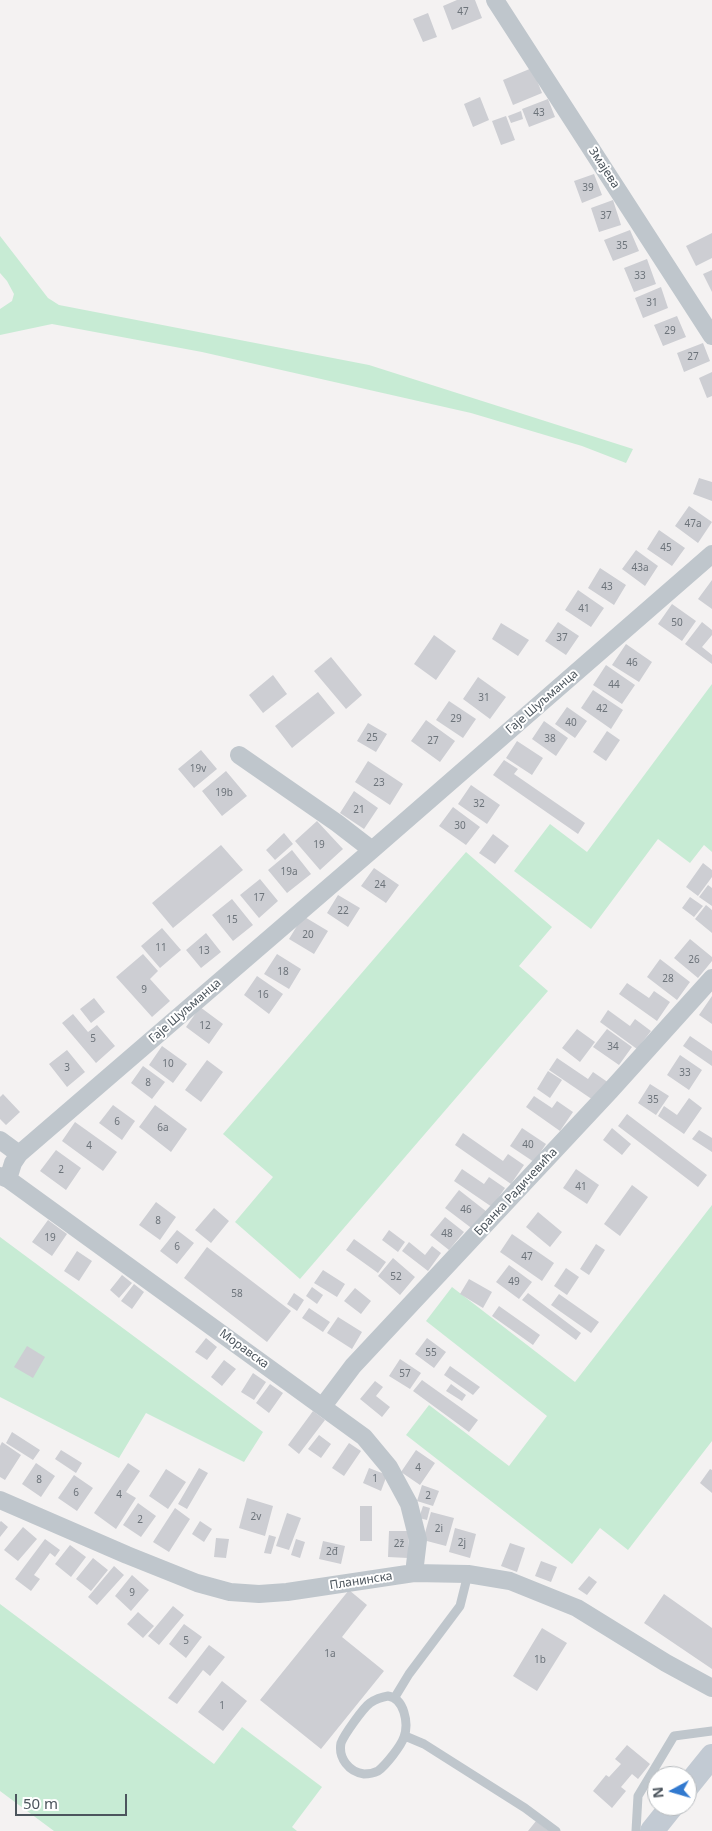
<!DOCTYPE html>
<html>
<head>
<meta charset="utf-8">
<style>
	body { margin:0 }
	#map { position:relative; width:712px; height:1831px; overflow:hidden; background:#f4f2f2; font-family:"Noto Sans",sans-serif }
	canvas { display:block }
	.north { position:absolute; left:647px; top:1766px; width:50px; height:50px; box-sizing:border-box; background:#fff; border:1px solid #b7bbbe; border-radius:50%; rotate:264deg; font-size:14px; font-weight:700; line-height:20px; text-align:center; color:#4c555d }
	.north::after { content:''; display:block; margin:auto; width:18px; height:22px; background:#3179cf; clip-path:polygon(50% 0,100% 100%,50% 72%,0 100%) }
	.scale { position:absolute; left:15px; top:1794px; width:112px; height:22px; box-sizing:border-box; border:2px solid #4c555d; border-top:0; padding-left:6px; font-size:15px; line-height:18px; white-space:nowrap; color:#4c555d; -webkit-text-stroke:4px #fff; paint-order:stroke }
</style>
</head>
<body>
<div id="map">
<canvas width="712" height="1831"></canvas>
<div class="north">N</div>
<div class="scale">50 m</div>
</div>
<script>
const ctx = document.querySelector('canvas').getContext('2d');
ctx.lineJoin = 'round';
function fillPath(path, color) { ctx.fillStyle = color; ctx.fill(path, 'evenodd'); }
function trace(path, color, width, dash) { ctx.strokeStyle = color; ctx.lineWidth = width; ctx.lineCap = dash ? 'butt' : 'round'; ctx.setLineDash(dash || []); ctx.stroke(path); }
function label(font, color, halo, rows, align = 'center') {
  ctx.font = font + ' "Noto Sans",sans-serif'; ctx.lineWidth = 4; ctx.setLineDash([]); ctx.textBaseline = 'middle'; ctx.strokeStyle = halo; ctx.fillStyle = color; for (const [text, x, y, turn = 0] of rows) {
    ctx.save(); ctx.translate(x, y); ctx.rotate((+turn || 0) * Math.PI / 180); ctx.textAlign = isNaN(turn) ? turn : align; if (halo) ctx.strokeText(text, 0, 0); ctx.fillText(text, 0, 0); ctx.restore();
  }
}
const green = new Path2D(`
	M0,236L48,298L59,305L369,365L633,449L626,463L582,446L471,413L202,352L52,324L0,335V309L12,301L14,294L7,281L0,273Z
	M712,684V852L704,845L690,863L658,839L591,929L514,871L550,824L587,852Z
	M466,852L552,927L519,966L548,991L300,1279L235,1222L273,1177L223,1134Z
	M712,1205V1441L628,1550L600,1528L572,1564L406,1435L429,1405L509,1466L547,1416L426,1321L452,1287L575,1382Z
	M0,1237L263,1432L244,1462L146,1413L119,1458L0,1397Z
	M0,1604L214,1764L242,1727L322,1787L292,1827L297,1831H54L0,1791Z`);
const building = new Path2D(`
	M457,0H475L482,18L452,30L443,6Z
	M428,13L437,37L423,42L413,19Z
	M532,68L542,93L513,105L503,80Z
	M480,97L489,120L473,127L464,104Z
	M548,99L555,117L529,127L522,109Z
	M521,111L523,119L511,123L508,116Z
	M506,116L515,140L501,145L492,121Z
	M594,174L602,195L582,203L574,181Z
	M613,200L621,225L599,232L591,208Z
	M630,230L639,251L613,261L604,240Z
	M712,233V258L696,266L686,246Z
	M647,259L656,284L634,292L624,268Z
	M712,270V292L703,274Z
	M661,287L668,308L643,318L635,298Z
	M677,316L686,337L663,346L654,325Z
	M703,343L710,361L684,372L677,353Z
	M712,372V396L707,398L699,378Z
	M699,478L712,482V501L693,494Z
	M689,506L712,522L698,543L675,526Z
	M659,530L685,548L672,566L647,549Z
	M636,550L658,566L645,586L622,569Z
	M600,568L626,585L614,605L588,588Z
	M712,580V609L698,599Z
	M578,590L604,608L591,627L565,610Z
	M672,604L696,621L682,641L658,624Z
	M558,622L579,636L566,655L545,641Z
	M702,622L712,630V635L702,647L712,655V664L685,644Z
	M501,623L529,640L518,656L492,639Z
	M434,635L456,651L436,680L414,664Z
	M626,644L652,662L639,682L612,665Z
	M331,657L362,695L346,709L314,671Z
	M606,665L635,685L622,704L593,685Z
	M273,675L287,694L263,713L249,695Z
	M478,677L506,697L490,719L463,699Z
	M593,690L623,710L611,729L581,708Z
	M318,692L335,713L292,748L275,726Z
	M449,701L476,719L463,738L436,720Z
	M567,707L587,721L575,738L555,724Z
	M426,720L455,741L440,762L411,741Z
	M544,721L568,738L556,756L532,739Z
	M368,723L387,734L376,752L357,741Z
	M607,731L620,740L606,761L593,752Z
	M517,741L543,758L532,775L506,758Z
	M201,750L217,769L194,788L178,769Z
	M504,760L518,769L514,774L585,823L578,834L493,775Z
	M368,761L403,784L390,805L355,782Z
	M226,771L247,796L222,816L202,791Z
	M471,785L500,805L487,824L458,804Z
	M354,791L378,808L364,829L340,813Z
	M453,807L480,827L466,845L439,826Z
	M317,821L343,849L320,870L295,841Z
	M284,833L293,844L275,860L266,850Z
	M493,834L509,846L495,864L479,853Z
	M221,845L243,870L173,928L152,903Z
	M292,850L311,874L287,893L268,870Z
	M703,863L712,870V877L698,896L686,887Z
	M374,868L399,885L386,903L361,886Z
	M260,879L278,901L259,918L240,895Z
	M708,885L712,888V906L699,897Z
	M338,895L360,908L348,927L327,913Z
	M690,897L703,906L694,917L682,908Z
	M232,899L253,925L233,941L212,915Z
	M706,905L712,910V933L695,919Z
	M303,916L328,931L314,954L289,939Z
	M162,928L181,950L160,968L141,946Z
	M206,933L221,952L201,968L186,950Z
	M690,939L712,957V961L698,978L674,958Z
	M143,954L158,971L150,979L170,1001L152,1017L116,977Z
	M277,954L301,969L289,989L264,974Z
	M660,959L690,982L677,1000L647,977Z
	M257,976L283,994L269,1014L244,995Z
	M627,983L649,998L654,991L670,1002L657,1021L619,994Z
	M712,996V1024L699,1015Z
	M94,998L105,1012L91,1023L80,1009Z
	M200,1007L223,1024L209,1044L186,1027Z
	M608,1010L630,1026L635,1019L651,1031L637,1049L600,1022Z
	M73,1014L88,1032L97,1025L115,1046L96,1063L62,1023Z
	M577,1029L595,1042L580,1062L562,1048Z
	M607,1029L632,1047L619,1065L593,1047Z
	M690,1036L712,1051V1066L683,1046Z
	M162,1046L187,1064L173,1083L149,1065Z
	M67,1050L85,1072L67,1087L49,1064Z
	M680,1055L702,1070L689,1090L667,1075Z
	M557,1058L588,1079L593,1072L609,1083L596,1102L549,1070Z
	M207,1060L223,1072L201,1102L185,1090Z
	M143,1066L165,1082L152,1099L131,1083Z
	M548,1071L562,1080L550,1098L537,1089Z
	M650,1084L669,1096L656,1115L638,1103Z
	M3,1094L20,1112L6,1125L0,1119V1097Z
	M534,1096L552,1108L557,1101L573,1112L560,1131L526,1107Z
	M689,1098L702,1108L684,1134L658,1116L664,1106L677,1115Z
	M113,1105L135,1121L122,1140L99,1123Z
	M155,1105L187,1129L171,1152L139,1127Z
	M627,1114L707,1175L698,1187L618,1126Z
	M75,1122L117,1152L103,1171L62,1141Z
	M522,1128L546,1144L534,1162L510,1146Z
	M612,1128L631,1144L622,1155L603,1140Z
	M699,1130L712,1138V1152L692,1139Z
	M463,1133L503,1161L508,1154L524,1165L511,1184L455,1145Z
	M56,1150L81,1168L66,1190L40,1171Z
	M462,1169L484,1184L489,1177L505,1188L492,1207L454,1181Z
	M576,1169L599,1185L587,1204L563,1188Z
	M632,1185L648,1197L620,1236L604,1224Z
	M459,1190L487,1212L474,1230L445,1208Z
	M156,1202L176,1217L160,1240L139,1225Z
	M214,1208L229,1221L211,1243L195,1230Z
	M538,1212L562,1232L550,1247L526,1227Z
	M445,1217L464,1232L449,1250L430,1235Z
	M48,1220L67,1234L52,1256L32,1242Z
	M177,1230L194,1243L177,1264L160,1251Z
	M389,1230L405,1242L398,1252L382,1240Z
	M512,1234L554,1263L542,1281L500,1252Z
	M354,1239L386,1262L378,1273L346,1250Z
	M409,1242L425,1255L432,1246L441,1253L428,1271L402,1251Z
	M596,1244L605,1250L589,1275L580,1269Z
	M207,1247L291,1311L267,1342L184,1278Z
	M77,1251L92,1261L79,1281L64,1271Z
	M393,1258L415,1277L400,1295L378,1276Z
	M509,1265L532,1282L519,1299L496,1282Z
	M566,1268L579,1277L567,1295L554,1286Z
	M323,1270L345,1284L337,1297L314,1283Z
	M122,1275L132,1283L119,1298L110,1290Z
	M469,1279L492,1292L483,1308L460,1294Z
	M134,1284L144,1292L132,1309L121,1301Z
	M312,1287L323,1295L317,1304L306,1296Z
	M355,1288L371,1301L361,1314L344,1301Z
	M294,1293L304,1300L297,1311L287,1304Z
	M528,1293L581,1333L576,1340L522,1300Z
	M559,1294L599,1322L591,1333L551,1305Z
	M499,1306L540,1335L533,1345L492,1316Z
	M309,1308L330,1322L323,1332L302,1318Z
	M338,1317L362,1332L352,1349L327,1333Z
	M206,1338L217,1347L207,1360L195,1352Z
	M427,1338L446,1352L434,1368L415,1354Z
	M27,1346L45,1357L33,1378L14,1367Z
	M400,1359L421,1373L410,1389L389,1376Z
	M224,1360L236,1369L222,1386L211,1377Z
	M450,1366L480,1387L473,1395L444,1375Z
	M253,1373L266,1382L254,1400L241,1392Z
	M422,1380L478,1420L469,1432L413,1391Z
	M375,1381L383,1387L376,1396L390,1407L382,1417L360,1399Z
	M270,1384L283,1393L269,1413L256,1403Z
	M451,1384L466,1395L462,1401L446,1391Z
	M313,1411L325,1420L299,1454L288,1445Z
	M12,1432L40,1450L33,1460L6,1443Z
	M319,1435L331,1444L321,1458L308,1449Z
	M2,1442L21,1455L5,1480L0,1477V1446Z
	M349,1443L361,1451L344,1476L332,1468Z
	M61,1450L82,1463L76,1473L55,1459Z
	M416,1450L435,1463L420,1485L401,1472Z
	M36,1463L55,1476L41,1497L22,1484Z
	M128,1463L140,1471L126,1492L136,1498L116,1529L94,1513Z
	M199,1468L208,1473L187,1509L178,1504Z
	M369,1468L387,1475L381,1491L363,1483Z
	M166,1469L186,1482L168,1509L149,1496Z
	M710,1469L712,1470V1493L700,1483Z
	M74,1475L93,1488L77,1511L58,1498Z
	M422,1485L439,1491L433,1506L417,1501Z
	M247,1498L273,1506L265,1536L239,1528Z
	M138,1503L156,1516L141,1537L123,1525Z
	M360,1506H372V1541H360Z
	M423,1506L430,1508L427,1520L419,1518Z
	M175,1508L190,1519L169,1552L153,1542Z
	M431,1512L454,1518L446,1546L423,1540Z
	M287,1513L301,1518L289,1550L276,1546Z
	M1,1521L8,1527L0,1537V1522Z
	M200,1521L212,1529L204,1542L192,1534Z
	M23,1527L37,1539L18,1561L4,1550Z
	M455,1528L476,1534L470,1558L449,1552Z
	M389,1531H409L408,1558L388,1557Z
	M269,1535L276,1537L271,1554L264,1553Z
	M216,1538L229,1539L226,1558L214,1557Z
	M45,1539L60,1550L55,1557L50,1553L34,1575L40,1579L31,1591L15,1579Z
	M296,1539L305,1542L300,1558L291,1555Z
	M323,1541L345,1546L341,1564L319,1559Z
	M510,1543L525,1548L517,1572L501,1566Z
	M70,1545L86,1557L71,1577L55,1564Z
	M93,1558L108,1570L91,1591L76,1579Z
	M541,1561L557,1567L551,1582L535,1576Z
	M114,1566L124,1575L97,1605L88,1597Z
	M132,1575L149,1590L131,1611L115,1596Z
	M589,1576L597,1582L587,1595L578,1589Z
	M349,1590L367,1605L342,1637L384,1671L321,1749L260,1700Z
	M664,1594L712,1628V1669L644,1623Z
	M173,1606L184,1615L159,1645L148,1636Z
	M138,1612L154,1626L143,1638L127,1624Z
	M184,1624L202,1637L186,1658L169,1644Z
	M542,1628L567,1643L537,1691L513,1676Z
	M209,1645L225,1657L210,1676L203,1670L177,1704L168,1698Z
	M222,1681L247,1701L223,1731L198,1712Z
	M627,1745L650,1764L638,1779L632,1774L621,1787L626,1791L612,1808L593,1791L606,1775L609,1777L621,1764L615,1759Z
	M536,1821L549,1831H528Z`);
const lane = new Path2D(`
	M388,1696C404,1698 409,1723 404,1737C401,1746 386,1765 378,1771C374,1773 368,1774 364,1774C349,1772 338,1758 341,1743C344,1735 363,1708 370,1703C376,1699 382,1697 388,1696Z
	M395,1697L409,1674L460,1606L468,1574
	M405,1736L424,1744L525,1808L556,1831
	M636,1831L638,1796L674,1736L712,1731`);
const street = new Path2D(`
	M495,0L712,336
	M239,755L337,823L372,850
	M0,1140L19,1154
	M0,1176L8,1179L364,1437L389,1467L409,1504L418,1540L414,1573
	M8,1179L13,1163L19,1154L372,850L712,554
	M323,1406L353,1366L610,1091L712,978
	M0,1500L127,1555L197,1583L230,1592L259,1594L287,1592L414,1573L468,1574L510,1581L577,1608L666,1663L712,1688`);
const secondary = new Path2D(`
	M687,1787L712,1756
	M652,1831L672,1806`);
const numberNames = [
	["47",463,12],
	["43",539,113],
	["39",588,188],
	["37",606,216],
	["35",622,246],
	["33",640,276],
	["31",652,303],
	["29",670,331],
	["27",693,357],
	["47a",693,524],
	["45",666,548],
	["43a",640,568],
	["43",607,587],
	["41",584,609],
	["50",677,623],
	["37",562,638],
	["46",632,663],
	["44",614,685],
	["31",484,698],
	["42",602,709],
	["29",456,719],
	["40",571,723],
	["25",372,738],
	["38",550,739],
	["27",433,741],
	["19v",198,769],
	["23",379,783],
	["19b",224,793],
	["32",479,804],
	["21",359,810],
	["30",460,826],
	["19",319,845],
	["19a",289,872],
	["24",380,885],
	["17",259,898],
	["22",343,911],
	["15",232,920],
	["20",308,935],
	["11",161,948],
	["13",204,951],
	["26",694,960],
	["18",283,972],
	["28",668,979],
	["9",144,990],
	["16",263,995],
	["12",205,1026],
	["5",93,1039],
	["34",613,1047],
	["10",168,1064],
	["3",67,1068],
	["33",685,1073],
	["8",148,1083],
	["35",653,1100],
	["6",117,1122],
	["6a",163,1128],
	["40",528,1145],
	["4",89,1146],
	["2",61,1170],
	["41",581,1187],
	["46",466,1210],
	["8",158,1221],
	["48",447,1234],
	["19",50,1238],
	["6",177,1247],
	["47",527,1257],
	["52",396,1277],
	["49",514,1282],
	["58",237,1294],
	["55",431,1353],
	["57",405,1374],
	["4",418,1468],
	["1",375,1479],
	["8",39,1480],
	["6",76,1493],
	["4",119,1495],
	["2",428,1496],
	["2v",256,1517],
	["2",140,1520],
	["2i",439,1529],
	["2j",462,1543],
	["2ž",399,1544],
	["2đ",332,1552],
	["9",132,1593],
	["5",186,1641],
	["1a",330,1654],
	["1b",540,1660],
	["1",222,1706]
];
const streetNames = [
	["Змајева",604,168,57],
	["Гаје Шуљманца",542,702,-41],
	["Гаје Шуљманца",185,1011,-41],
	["Бранка Радичевића",516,1192,-47],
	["Моравска",244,1349,36],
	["Планинска",361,1581,-9]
];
fillPath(green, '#c7ebd4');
fillPath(building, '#cdced3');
trace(lane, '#bfc6cc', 9);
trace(street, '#bfc6cc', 18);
trace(secondary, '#c2cad3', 24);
label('10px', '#6c737a', null, numberNames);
label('12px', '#4c555d', '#fff', streetNames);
</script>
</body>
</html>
